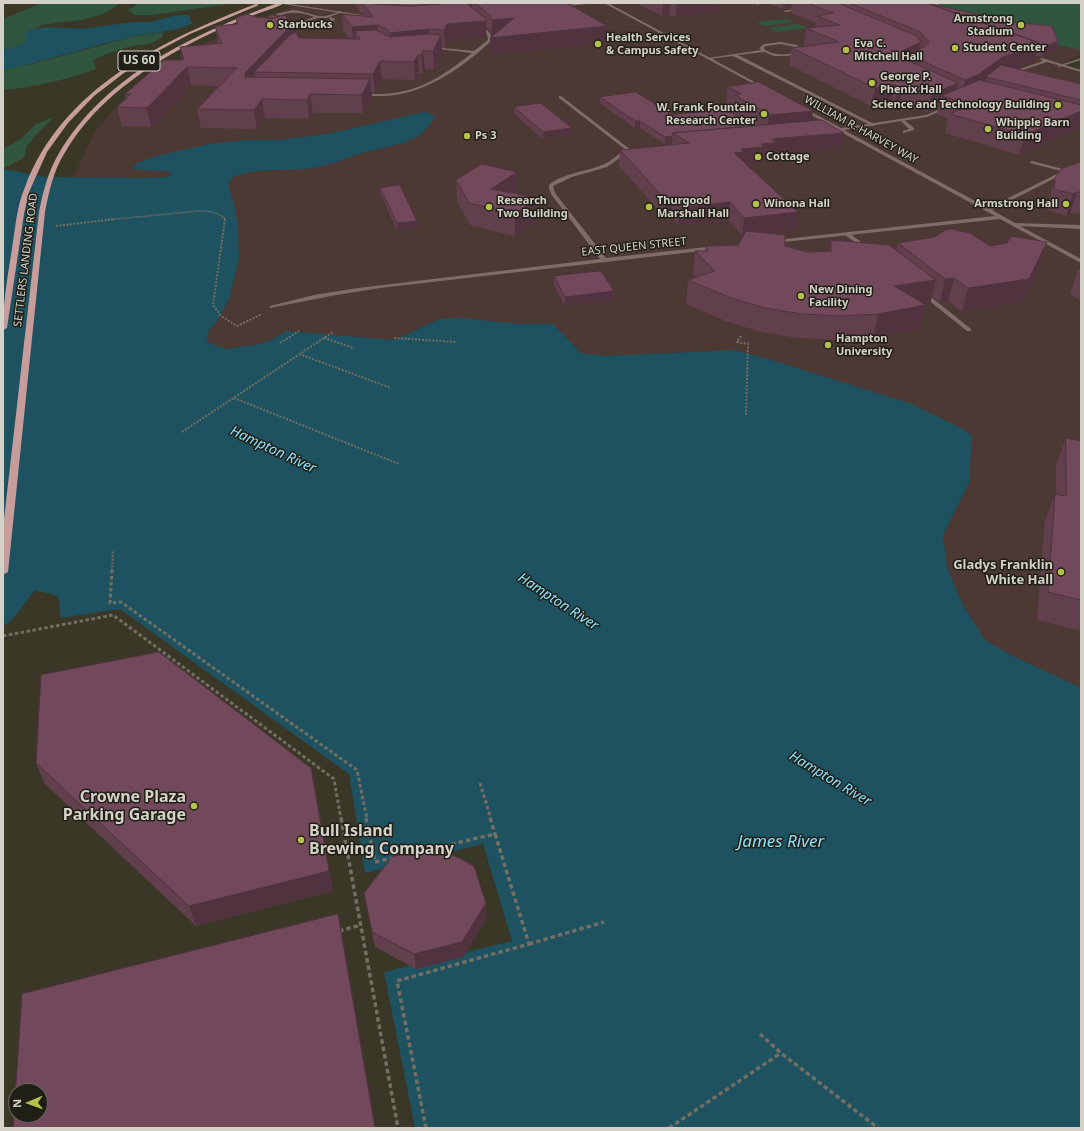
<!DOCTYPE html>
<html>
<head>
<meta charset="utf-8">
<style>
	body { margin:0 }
	#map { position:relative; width:1084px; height:1131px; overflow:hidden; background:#3a3727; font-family:"Noto Sans",sans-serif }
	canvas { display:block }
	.frame { position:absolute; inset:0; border:4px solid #d4d2c8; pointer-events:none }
	.north { position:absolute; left:8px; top:1083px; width:40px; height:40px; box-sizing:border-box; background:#201f17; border:1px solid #68675e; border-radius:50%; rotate:268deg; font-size:11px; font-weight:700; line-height:16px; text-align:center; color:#d4d2c8 }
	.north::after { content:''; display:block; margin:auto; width:14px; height:18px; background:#b4c24b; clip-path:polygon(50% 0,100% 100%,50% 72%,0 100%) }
</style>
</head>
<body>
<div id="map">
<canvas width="1084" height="1131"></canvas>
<div class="frame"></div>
<div class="north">N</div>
</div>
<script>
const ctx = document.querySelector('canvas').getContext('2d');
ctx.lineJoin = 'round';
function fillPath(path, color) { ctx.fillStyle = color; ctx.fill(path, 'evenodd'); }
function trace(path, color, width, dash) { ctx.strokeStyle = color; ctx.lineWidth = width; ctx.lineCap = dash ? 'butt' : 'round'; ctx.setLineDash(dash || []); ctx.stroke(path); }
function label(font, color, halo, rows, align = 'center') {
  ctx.font = font + ' "Noto Sans",sans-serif'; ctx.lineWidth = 3; ctx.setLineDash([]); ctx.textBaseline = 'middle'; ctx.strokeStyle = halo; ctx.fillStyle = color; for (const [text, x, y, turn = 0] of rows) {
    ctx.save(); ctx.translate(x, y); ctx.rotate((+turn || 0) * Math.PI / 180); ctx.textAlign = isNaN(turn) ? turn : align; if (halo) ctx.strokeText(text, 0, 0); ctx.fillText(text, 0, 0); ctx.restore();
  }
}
const education = new Path2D(`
	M303,3H1081V55L1058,65L1081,70V688L1009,654L985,640L963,605L947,567L943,535L969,483L837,381L778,362L735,350L604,356L581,353L553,324H519L462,318L439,319L395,340L286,331L269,341L255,345L226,349L206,342L209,330L216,323L230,297L239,258L238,226L228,185L233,177L243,173L287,169L356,155L392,146L417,136L414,114L376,124L332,133L281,140H246L209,144L158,170L172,172L168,177L140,178L74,177L94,133L125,97L199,46L278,12Z`);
const green = new Path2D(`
	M42,3H120C96,23 70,20 41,25L37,28L29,30L26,41L19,46L3,50V19Z
	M139,3H236L151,15H135L128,10Z
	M945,3H1081V50L1052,44L936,7Z
	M785,19L795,22L765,26L756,22Z
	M798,24L808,28L777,32L768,28Z
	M163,32V36C153,46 138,44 125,48C114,51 102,55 92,61L95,64L96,69C65,80 35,87 3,90V70L40,62L132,37Z
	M54,117L37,134L26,147L25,157L3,169V149L21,139L36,124Z`);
const water = new Path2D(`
	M178,15H188L191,17L189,19L193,23C173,33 152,32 131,37C88,47 46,61 3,70V50L19,46L26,41V33L29,30L49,27L82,29L132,22H150Z
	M424,112L435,115C431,125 426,130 418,136C399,147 376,148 356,155C341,160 328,166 312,168C285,172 259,167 233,177L228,185L234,204L238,226L239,258L230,297L216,323L209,330L207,342L226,349L255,345L269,341L286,331L395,340L439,319L462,318L519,324H553L581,353L604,356L735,350L778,362L909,403L963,429L972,436L969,483L943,535L947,567L963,605L985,640L1009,654L1081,688V1128H415L384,972L512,941L483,844L365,873L349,774L120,609L61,618L58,596L35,590L12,620L3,626V169L45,177L140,178L168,177L172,172L132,169L137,163L157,156L209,144L246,140H281L332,133Z`);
const pathFar4 = new Path2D(`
	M754,3L759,5`);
const pathFar3 = new Path2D(`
	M106,220L199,211C209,211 219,212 226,220`);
const pathFar2 = new Path2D(`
	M225,219L213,305L221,316L237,326L262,314
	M56,226L115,219
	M741,336L737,342L748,344L746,415
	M324,338L354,348
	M394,338L456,342
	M280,343L299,331
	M299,354L391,388
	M234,398L399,464
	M182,432L333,332
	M112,571L113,550`);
const pathFar1 = new Path2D(`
	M112,570L110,603L121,602L357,770L367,819
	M3,636L113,615L334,779L341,819
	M480,783L491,819`);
const path = new Path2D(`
	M341,818L398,1128
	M366,818L375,862L393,858
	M490,818L495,834
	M339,931L361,925
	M529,944L604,922
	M760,1034L781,1053L878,1128
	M426,1128L397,981L529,944L495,834L435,848
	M669,1128L781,1053`);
const lane = new Path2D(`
	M938,3H944L927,8L925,7Z
	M800,8L801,10L785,12L783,11Z
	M293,10C303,10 312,16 321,16C328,17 334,13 340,11L342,12L327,18H317L283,31L282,29L314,17C294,9 285,14 266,20L264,19L280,13Z
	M331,17L335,19L333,22L320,26L300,28L298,27L320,24L331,20L329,18Z
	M781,42L797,45L803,51L799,54L786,56H774L764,52L738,55L874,124V126H872L733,56L710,59L708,58L761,50L759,48L764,44ZM781,44L795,47L799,51C788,56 772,56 763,48L766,46Z
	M1081,58V60L1059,67L1057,66Z
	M711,103H713L731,114L728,115L711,105Z
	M901,119H903L914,128V130L903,133V131L909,129L901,121Z
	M1032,161L1067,170V171L1065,172L1030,163V162Z
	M845,233H849L869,248L864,249L845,235Z
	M922,293H926L971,329V331H967L922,295Z`);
const street = new Path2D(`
	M276,3H284L375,17L373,18Z
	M582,3H595L560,7L558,6Z
	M604,3H608L766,88L763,89Z
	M478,23L490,33L492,40C463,68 420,98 377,96C371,96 364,96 359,94L361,93C410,98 435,82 472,53L430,48L432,47L474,51L488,40L487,34L477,25Z
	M1042,58L1081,70V72L1047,62L1011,74L1008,73L1043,61L1040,59Z
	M559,96H561L631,150L607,167L572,177L553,186L555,193L606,258L716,246L718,247V249L380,288L336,295L270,308V306L314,295L358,288L600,259L551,194L549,189V185C563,173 585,172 602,165C611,162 617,154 626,150L559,98Z
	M945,107L948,108L927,117L844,130L988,208L1081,162V165L992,210L1015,223L1081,225V229L1020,226L1081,259V263L1000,219L774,243L773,242L776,240L995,216L839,131L827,132V130L836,129L801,109L804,108L841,128L926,115Z`);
const primary = new Path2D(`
	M278,3H284C277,8 267,10 259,13C247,18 234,23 222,28C161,56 98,95 64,154C53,172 49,192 45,212L8,572L3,575V528L39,212C43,192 48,172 58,155C104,75 196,33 278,3Z
	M256,4L259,5L190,34L156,52L124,73L94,96L68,123L47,152L29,192L24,214L7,328L3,330C3,304 7,280 11,255C15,232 16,208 25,187C61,89 164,39 256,4Z`);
const wall = new Path2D(`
	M355,3L361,4V3H567L606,43L490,55L492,36L491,32L486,27V37L447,41L445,47H442V52L434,69H425L423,73H419L415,80L382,79L375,92H372V97L363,113H313L309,119L265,118L257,129L201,128L197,109L219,86L191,85L151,127L122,126L117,107L126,99L125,94L182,60L180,47L218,44L215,26L237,24L236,18L255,17L293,27V33L299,38L350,39L343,30L342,14L364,16V13H361L355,4Z
	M637,3H720L719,12L676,17L669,15L662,16Z
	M768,3H927L1056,50L1042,57L1036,55L1035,60L1015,68L1081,84V127L1019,155L945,133L948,118L937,115L938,108L928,112L900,104L894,105L891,103L871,106L789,65L792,48L806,46L804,45L806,28L815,27L816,23L791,13V8L783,9Z
	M728,87L811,121L844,133L841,149L774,155V159L762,160V163L747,165L798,212L795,230L766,233L785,246L807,252L829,251L831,240L896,251L898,243L990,246L1047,242L1040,265L1022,302L962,312L948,301L940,302L932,296L930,304H926L920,329L873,338L836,340L798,338L761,332L728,322L686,304L688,280L696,277L693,274L695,251H705L706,246L738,245L744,235H742L728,220L678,225L671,217H665L619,166L620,150L672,145V143L665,144L640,128H635L600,103V97L673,115L733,113V109L726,105Z
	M514,107L572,135L543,139L514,114Z
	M1081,162V214L1070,213L1066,216L1048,210L1049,199L1055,178Z
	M517,172V193L516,194L538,220L515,236L470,225L457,201L456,180Z
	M380,188L417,221L418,229L397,231L381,195Z
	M1078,270H1081V301L1070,294Z
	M554,276L614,291L613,300L565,306L554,285Z
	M1066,438L1081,441V631L1037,620L1045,521L1055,494H1056V465Z
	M36,763L315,788L333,891L196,926L45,784Z
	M364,893L486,903L487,918L463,957L416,969L375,947Z`);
const shadedWall = new Path2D(`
	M472,3L473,12L467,4Z
	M663,3H670L669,15L662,16Z
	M677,3H720L719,12L676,17Z
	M784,3H792L791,8L783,9Z
	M514,18L492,37V20Z
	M486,21V37L447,41L445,47L444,30L447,24Z
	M377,25L379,42L360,39L355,31L356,43H353L352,27Z
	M607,26L606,43L490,55V38Z
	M293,27L295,44L254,72L255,83L245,77V73L286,31Z
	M429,29L430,46L392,49L390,33Z
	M441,35L442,52L434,69L433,51Z
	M1058,41L1056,50L1042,57L1044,47Z
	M921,42L918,59L909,55L906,65L901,68V53L904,50Z
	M1039,43L1035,60L996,76L986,77L984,86L961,99L965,80L1001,58Z
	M423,51L425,69L423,73L421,55Z
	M418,55L419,73L415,80L414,62Z
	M380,61L382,79L375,92L373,74Z
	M187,67L191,85L151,127L147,108Z
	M370,79L372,97L363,113L362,95Z
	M958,83L954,100L941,96L938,108L928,112L932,94Z
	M894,85L891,103L871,106L875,88Z
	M903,86L900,104L894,105L898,87Z
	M310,94L313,113L309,119L307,100Z
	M262,99L265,118L257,129L254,110Z
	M813,111L810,130L766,134L769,115Z
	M1081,111V127L1019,155L1025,135Z
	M635,121H640V128H635Z
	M572,128V135L543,139V132Z
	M844,133L841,149L774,155V159L762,160V163L742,165L734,153L741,149L761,144L772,139Z
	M672,136V143L665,144V137Z
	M517,172V193L494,209L491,189Z
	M1077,192L1070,213L1066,216L1073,194Z
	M538,198V220L515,236V214Z
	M673,199L671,217H665L666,200Z
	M730,202L728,220L678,225L680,208Z
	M798,212L795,230L742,235L744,218Z
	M417,221L418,229L397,231V223Z
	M1047,242L1040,265L1022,302L962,312L968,288Z
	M954,278L948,301L940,302L945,279Z
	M936,280L930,304L889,310L894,286Z
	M614,291L613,300L565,306V297Z
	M926,305L920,329L873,338L878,314Z
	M311,768L333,891L196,926L189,906Z
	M486,903L487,918L463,957L416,969L414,954Z
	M338,914L345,951L376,1128H375Z`);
const building = new Path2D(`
	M363,3L409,6L450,3H466L485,18L486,21L447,24L444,30L429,29L390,33L387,29L377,25L352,27L342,14L373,17Z
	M364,3H450L409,6Z
	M475,3H567L607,26L490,38L514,18L492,20L491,16Z
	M808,3H838L917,36L921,42L904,50L901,53L902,58L958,83L932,94L903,86L898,87L894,85L875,88L792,48L839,42L806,28L840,25L817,16L833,13Z
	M850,3H927L1039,43L1001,58L978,75L965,80L909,55L925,46L929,42L920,32Z
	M930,4H931L1012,22L1052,26L1058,41L1044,47L1039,45V43Z
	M247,14L255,17L273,18L285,15L293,27L286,31L245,73V77L370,79L362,95L310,94L307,100L262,99L254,110L197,109L237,68L187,67L147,108L117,107L131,94H125L164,60H184L180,47L222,43L216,31H217L215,26L238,24L236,18Z
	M272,15L280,16L273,18H265Z
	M376,30L389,37L429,34L441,35L433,51H423L421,55H418L414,62L380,61L373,74L254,72L290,35L296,32L299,38L360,39L355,31Z
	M1001,65L1081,84V100L986,77Z
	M980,80L1081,105V111L1025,135L950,114L972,104L941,96Z
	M759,82L813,111L769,115L735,95L741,94L728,87Z
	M636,92L673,115L725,108L753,126L673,133L672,136L665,137L640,121H635L600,97Z
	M541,103L572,128L543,132L514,107Z
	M822,120L844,133L772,139L776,143L761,144L764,147L741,149L744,152L734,153L798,212L744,218L730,202L680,208L673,199L666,200L620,150L689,143L673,133Z
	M1081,162V192H1077L1073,194L1054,189L1055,178L1061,169Z
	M482,164L517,172L491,189L538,198L515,214L469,203L456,180Z
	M400,185L417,221L397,223L380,188Z
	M952,229L970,233L990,246L1007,243L1011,236L1047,242L1029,279L968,288L954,278L945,279L898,243L934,237L946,230Z
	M746,231L785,235V246L807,252L831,251V240L889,245L936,280L894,286L926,305L878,314L841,316L802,314L765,308L731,298L688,280L715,271L695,251H708L706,246L738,245Z
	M601,271L614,291L565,297L554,276Z
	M1066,438L1081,441V600L1048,592L1055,494L1066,496Z
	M159,652L311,768L329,871L189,906L36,763L41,675Z
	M436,846L474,866L486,903L462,942L414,954L372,932L364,893L392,857Z
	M338,914L375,1128H13L22,994ZM16,1091H40V1115H16Z`);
const markers = [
	[270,25,4,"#b4c24b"],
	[1021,25,4,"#b4c24b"],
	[598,44,4,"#b4c24b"],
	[955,48,4,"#b4c24b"],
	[846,50,4,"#b4c24b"],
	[872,83,4,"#b4c24b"],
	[1058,105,4,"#b4c24b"],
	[764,114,4,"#b4c24b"],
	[988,129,4,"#b4c24b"],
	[467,136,4,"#b4c24b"],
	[758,157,4,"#b4c24b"],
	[756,204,4,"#b4c24b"],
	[1066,204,4,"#b4c24b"],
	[489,207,4,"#b4c24b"],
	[649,207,4,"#b4c24b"],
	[801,296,4,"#b4c24b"],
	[828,345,4,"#b4c24b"],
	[1061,572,4,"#b4c24b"],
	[194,806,4,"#b4c24b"],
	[301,840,4,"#b4c24b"]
];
const farPoinames = [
	["Armstrong",1013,19,"right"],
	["Stadium",1013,32,"right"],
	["Starbucks",278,25],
	["Health Services",606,38],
	["& Campus Safety",606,51],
	["Eva C.",854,44],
	["Mitchell Hall",854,57],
	["Student Center",963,48],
	["George P.",880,77],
	["Phenix Hall",880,90],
	["Science and Technology Building",1050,105,"right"],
	["W. Frank Fountain",756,108,"right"],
	["Research Center",756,121,"right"],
	["Whipple Barn",996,123],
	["Building",996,136],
	["Ps 3",475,136],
	["Cottage",766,157],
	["Research",497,201],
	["Two Building",497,214],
	["Thurgood",657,201],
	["Marshall Hall",657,214],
	["Winona Hall",764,204],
	["Armstrong Hall",1058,204,"right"],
	["New Dining",809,290],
	["Facility",809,303],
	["Hampton",836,339],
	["University",836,352]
];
const farStreetnames = [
	["WILLIAM R. HARVEY WAY",861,130,29],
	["EAST QUEEN STREET",634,247,-6],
	["SETTLERS LANDING ROAD",26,260,-83]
];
const shields = [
	[139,61,42]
];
const shieldNames = [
	["US 60",139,61]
];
const poiNames = [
	["Gladys Franklin",1053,565],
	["White Hall",1053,580]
];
const waterNames = [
	["Hampton River",273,450,25],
	["Hampton River",558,602,33],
	["Hampton River",830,779,31]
];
const nearPoinames = [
	["Crowne Plaza",186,797],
	["Parking Garage",186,815],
	["Bull Island",309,831,"left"],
	["Brewing Company",309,849,"left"]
];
const nearWaternames = [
	["James River",781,842]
];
fillPath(education, '#4d3934');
fillPath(green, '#305640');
fillPath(water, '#1e5260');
trace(pathFar4, '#726f62', 1, [1.5, 1]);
trace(pathFar3, '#726f62', 1.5, [1.5, 1]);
trace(pathFar2, '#726f62', 2, [2, 1.5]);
trace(pathFar1, '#726f62', 3, [3.5, 2.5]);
trace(path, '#726f62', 3.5, [4.5, 3]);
fillPath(lane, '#806b6a');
fillPath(street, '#806b6a');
fillPath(primary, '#c79d9c');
fillPath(wall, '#623f4d');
fillPath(shadedWall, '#50333f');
fillPath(building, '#72495a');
trace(building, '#50333f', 1);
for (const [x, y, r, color] of markers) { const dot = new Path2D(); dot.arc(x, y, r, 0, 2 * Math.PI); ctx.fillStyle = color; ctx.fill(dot); trace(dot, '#201f17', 1.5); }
label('bold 11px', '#d4d2c8', '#201f17', farPoinames, 'left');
label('11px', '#d4d2c8', '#201f17', farStreetnames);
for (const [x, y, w] of shields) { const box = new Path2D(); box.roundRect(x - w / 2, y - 10, w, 20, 3); ctx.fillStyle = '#201f17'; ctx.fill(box); trace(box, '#d4d2c8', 1); }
label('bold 12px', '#d4d2c8', null, shieldNames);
label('bold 13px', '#d4d2c8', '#201f17', poiNames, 'right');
label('italic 14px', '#8ae0f9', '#201f17', waterNames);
label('bold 16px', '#d4d2c8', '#201f17', nearPoinames, 'right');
label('italic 17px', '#8ae0f9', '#201f17', nearWaternames);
</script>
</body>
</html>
